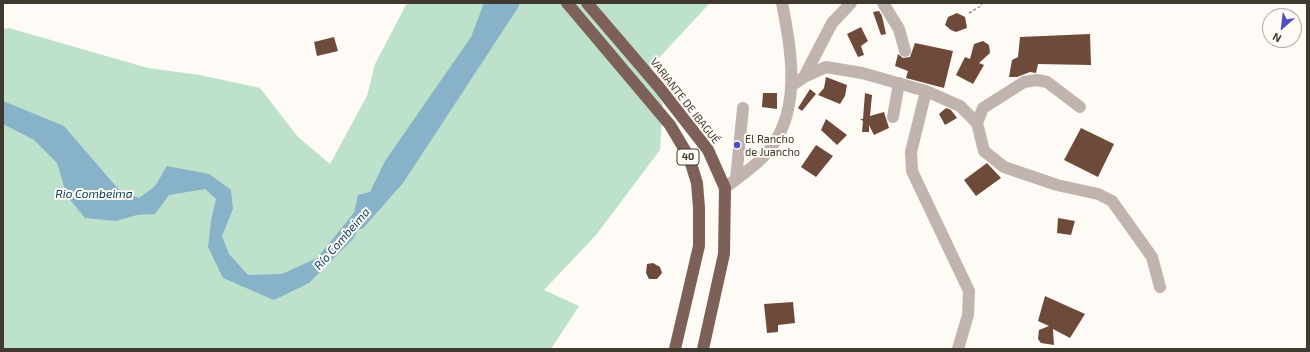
<!DOCTYPE html>
<html>
<head>
<meta charset="utf-8">
<style>
	body { margin:0 }
	#map { position:relative; width:1310px; height:352px; overflow:hidden; background:#fefaf5; font-family:"Exo 2",sans-serif }
	canvas { display:block }
	.frame { position:absolute; inset:0; border:4px solid #3f392f; pointer-events:none }
	.north { position:absolute; left:1262px; top:8px; width:40px; height:40px; box-sizing:border-box; background:#fefaf5; border:1px solid #b2ada6; border-radius:50%; rotate:208deg; font-size:11px; font-weight:700; line-height:16px; text-align:center; color:#3f392f }
	.north::after { content:''; display:block; margin:auto; width:14px; height:18px; background:#504dc3; clip-path:polygon(50% 0,100% 100%,50% 72%,0 100%) }
</style>
</head>
<body>
<div id="map">
<canvas width="1310" height="352"></canvas>
<div class="frame"></div>
<div class="north">N</div>
</div>
<script>
const ctx = document.querySelector('canvas').getContext('2d');
ctx.lineJoin = 'round';
function fillPath(path, color) { ctx.fillStyle = color; ctx.fill(path, 'evenodd'); }
function trace(path, color, width, dash) { ctx.strokeStyle = color; ctx.lineWidth = width; ctx.lineCap = dash ? 'butt' : 'round'; ctx.setLineDash(dash || []); ctx.stroke(path); }
function label(font, color, halo, rows, align = 'center') {
  ctx.font = font + ' "Exo 2",sans-serif'; ctx.lineWidth = 4; ctx.setLineDash([]); ctx.textBaseline = 'middle'; ctx.strokeStyle = halo; ctx.fillStyle = color; for (const [text, x, y, turn = 0] of rows) {
    ctx.save(); ctx.translate(x, y); ctx.rotate((+turn || 0) * Math.PI / 180); ctx.textAlign = isNaN(turn) ? turn : align; if (halo) ctx.strokeText(text, 0, 0); ctx.fillText(text, 0, 0); ctx.restore();
  }
}
const green = new Path2D(`
	M407,3H710L644,74L663,104L660,150L596,235L544,290L579,306L551,349H3V29L9,28L148,68L200,75L260,88L298,137L330,164L367,96L375,64Z`);
const water = new Path2D(`
	M484,3H501L462,66L386,181L353,239L309,283L274,300L223,278L208,247L211,221L216,199L205,189L169,195L155,214L137,215L116,221L85,218L67,196L57,163L34,140L3,124V101L64,126L120,191L139,198L155,186L167,166L209,174L231,190L233,209L222,236L229,254L248,275L282,274L317,258L354,213L358,195L370,192L385,161L471,37Z`);
const river = new Path2D(`
	M358,221L396,178L511,3`);
const building = new Path2D(`
	M879,11L882,16L886,34L881,35L873,12Z
	M957,13L965,17L967,28L956,32L951,30L945,25L948,17Z
	M861,27L868,41L861,46L864,55L858,57L847,34Z
	M1090,34L1091,65L1038,64L1036,73L1030,72L1017,77H1009L1012,60L1018,57L1020,37Z
	M334,37L338,51L317,56L314,42Z
	M983,41L989,45L990,53L979,63L984,65L973,84L956,75L965,57L970,59L974,44Z
	M915,43L953,51L944,88L906,78L908,71L895,66L898,54L903,58L910,57Z
	M826,77L847,85L845,96L840,104L818,95L824,88Z
	M810,89L816,94L802,111L798,108Z
	M763,93H777V109L762,107Z
	M865,93L872,95L870,116L884,112L889,128L874,135L869,125V132H862L863,121L860,119H863Z
	M946,108L951,110L957,118L945,125L939,114Z
	M826,119L847,135L837,145L821,130Z
	M1081,128L1114,144L1098,177L1064,160Z
	M816,145L833,156L816,177L801,167Z
	M987,163L1001,178L976,196L964,180Z
	M1058,218L1075,221L1071,235L1057,233Z
	M653,263L660,267L662,273L657,279H649L646,273L647,264Z
	M1045,296L1085,314L1070,338L1053,329L1054,345L1041,343L1038,339L1039,330L1049,326L1038,321Z
	M793,302L795,323L778,325V332L767,333L764,304Z`);
const path = new Path2D(`
	M969,13L981,6L982,3`);
const minor = new Path2D(`
	M883,3L899,29L905,51
	M804,77L832,23L851,3
	M791,86L804,77L826,67L862,73L926,91L960,106L977,123L984,151L1004,167L1057,185L1098,194L1112,201L1152,257L1160,287
	M926,91L911,152L912,171L969,291L968,315L958,349
	M893,117L899,83
	M977,123L983,108L1024,82L1037,80L1047,82L1080,107
	M736,179L743,108
	M725,188C737,178 752,169 763,157C803,116 792,54 782,3`);
const highway = new Path2D(`
	M567,3L670,125L689,157L697,183L699,208V246L675,349
	M587,3L658,86L708,150L725,188L724,254L703,349`);
const markers = [
	[737,145,4,"#504dc3"]
];
const shields = [
	[688,157,22]
];
const shieldNames = [
	["40",688,157]
];
const streetNames = [
	["VARIANTE DE IBAGUÉ",685,101,52]
];
const poiNames = [
	["El Rancho",745,139],
	["de Juancho",745,152]
];
const waterNames = [
	["Rio Combeima",94,194],
	["Río Combeima",342,239,-49]
];
fillPath(green, '#bde1cb');
fillPath(water, '#88b2c8');
trace(river, '#88b2c8', 17);
fillPath(building, '#6d4a39');
trace(path, '#9a958e', 1.5, [3, 2]);
trace(minor, '#c1b3ae', 12);
trace(highway, '#7d6158', 12);
for (const [x, y, r, color] of markers) { const dot = new Path2D(); dot.arc(x, y, r, 0, 2 * Math.PI); ctx.fillStyle = color; ctx.fill(dot); trace(dot, '#fefaf5', 1.5); }
for (const [x, y, w] of shields) { const box = new Path2D(); box.roundRect(x - w / 2, y - 8, w, 16, 3); ctx.fillStyle = '#fefaf5'; ctx.fill(box); trace(box, '#3f392f', 1); }
label('bold 10px', '#3f392f', null, shieldNames);
label('11px', '#3f392f', '#fefaf5', streetNames);
label('11px', '#3f392f', '#fefaf5', poiNames, 'left');
label('italic 12px', '#0a435b', '#fefaf5', waterNames);
</script>
</body>
</html>
